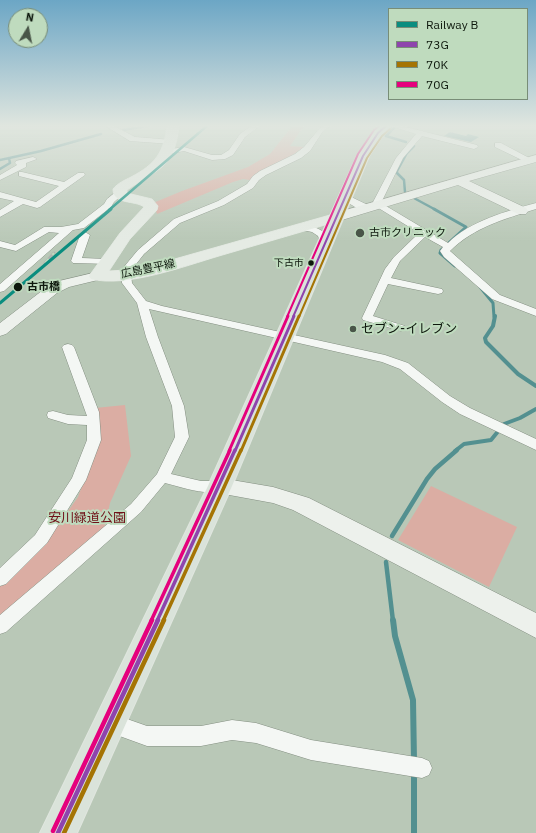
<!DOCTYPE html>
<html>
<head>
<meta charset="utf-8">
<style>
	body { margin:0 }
	#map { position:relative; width:536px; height:833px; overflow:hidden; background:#b9c8b7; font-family:"IBM Plex Sans",sans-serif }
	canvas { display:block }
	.legend { position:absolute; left:388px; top:8px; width:140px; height:92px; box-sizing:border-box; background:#bfdbbe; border:1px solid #788d77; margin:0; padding:5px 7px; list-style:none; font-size:12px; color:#0d170c }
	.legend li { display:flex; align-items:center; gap:8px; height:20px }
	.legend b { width:20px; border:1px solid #788d77 }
	.north { position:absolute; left:8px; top:8px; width:40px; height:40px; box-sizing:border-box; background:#bfdbbe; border:1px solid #788d77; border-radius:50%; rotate:10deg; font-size:11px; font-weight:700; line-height:16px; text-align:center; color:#0d170c }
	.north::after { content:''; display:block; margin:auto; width:14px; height:18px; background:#495548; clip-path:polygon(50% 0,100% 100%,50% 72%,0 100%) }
</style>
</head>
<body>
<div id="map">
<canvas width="536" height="833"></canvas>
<ul class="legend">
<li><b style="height:5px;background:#0a8d7f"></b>Railway B</li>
<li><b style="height:5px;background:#8e44ad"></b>73G</li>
<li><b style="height:5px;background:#a57404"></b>70K</li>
<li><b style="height:5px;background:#e5007d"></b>70G</li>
</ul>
<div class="north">N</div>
</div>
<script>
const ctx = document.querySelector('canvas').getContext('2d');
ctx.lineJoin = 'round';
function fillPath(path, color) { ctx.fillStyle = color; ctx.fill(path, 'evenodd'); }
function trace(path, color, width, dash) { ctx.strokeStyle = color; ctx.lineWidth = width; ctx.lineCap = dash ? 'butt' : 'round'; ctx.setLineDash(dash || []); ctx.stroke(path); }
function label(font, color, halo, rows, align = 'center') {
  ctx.font = font + ' "IBM Plex Sans","Noto Sans JP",sans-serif'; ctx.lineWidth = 4; ctx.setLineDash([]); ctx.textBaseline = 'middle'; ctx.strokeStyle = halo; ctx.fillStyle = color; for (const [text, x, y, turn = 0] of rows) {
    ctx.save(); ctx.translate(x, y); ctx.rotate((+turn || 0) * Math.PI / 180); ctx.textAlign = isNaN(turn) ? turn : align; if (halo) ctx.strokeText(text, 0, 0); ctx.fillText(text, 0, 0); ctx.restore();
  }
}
const green = new Path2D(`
	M293,125L304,126L290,146L304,147C287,160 267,168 250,180L243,179L233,182L157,214L153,203L182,191L248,167L270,154Z
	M125,405L131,456L110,503L104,529L28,591L0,617V586L8,581L50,537L78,497L98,441L95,408Z
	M431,486L517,527L489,587L398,540Z`);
const water = new Path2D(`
	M450,132L466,136L468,134L479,137L471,142L444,136Z`);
const streamFar4 = new Path2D(`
	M395,127L386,136L406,142
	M123,130L152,125
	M0,160L41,151L101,134
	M0,169L10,163L9,158
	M405,192L404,180L397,173V171L407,153L414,146
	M412,197L436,210`);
const streamFar3 = new Path2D(`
	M434,209L466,227L441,250L440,253L455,266
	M480,287L493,303L494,317`);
const streamFar2 = new Path2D(`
	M495,316L493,326L485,338L486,342L518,374L536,386
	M455,451L464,444L491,440L504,424L520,418L536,409`);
const streamFar1 = new Path2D(`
	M392,536L427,479L435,469L457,450
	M386,562L393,621`);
const stream = new Path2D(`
	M393,620L395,636L413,700L414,761
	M414,772V833`);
const street = new Path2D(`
	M104,125H112L135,137L172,140L176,142L172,144L130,141Z
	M253,125H261L245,137L233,155L225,159L212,160L184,151L168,154L164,152L165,150L184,147L212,155H221L229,150L240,134Z
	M324,125H332L323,131L310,151L301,158L266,175L259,180L253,188L224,205L180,223L144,254L133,268L131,275L132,283L146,301L162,306L385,355L408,363L450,396L470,408L536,439V450L460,414L442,402L400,369L382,362L149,309L158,337L184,406L189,437L171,474L201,481H220L225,482L227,486L225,490C205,496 185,488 165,483L141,512L6,632L0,634V615L131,504L157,474L175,437L172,406L146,337L137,303L122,283L121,275L123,268L138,250L174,219L218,201L247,184L253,176L260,171L295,154L304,147L319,129Z
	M387,125H398L477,145L478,147L474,149L422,136L403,158L381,203L448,243C470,221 507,211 536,203V209C505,219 474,227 450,251L500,295L536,309V316L492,299L444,257L440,251L443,247L425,237L400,261L391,278L442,289L443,291L442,293L438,294L388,284L373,316L405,326L407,328L401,331L363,320L362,318L385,269L394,257L419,233L372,204L396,158L416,134Z
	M495,143H501L533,160L529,162H526L495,147Z
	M33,157L37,159L26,163V167L0,180V175L17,165L15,163L16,161Z
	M19,172H22L64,182L78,173H84L85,175L40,207L37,208L23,204L0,217V210L14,201L0,198V192L36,202L59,186L19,176Z
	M117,191H123L124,193L114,202L111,207L84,228L73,230L4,291L0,292V284L59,233L49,232L16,251L0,247V241L15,245L44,227H61L78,224L104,204L107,199Z
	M345,194L370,206L371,208L367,211L355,207L342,199L341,197Z
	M301,224C318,228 325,228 330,246L328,248H322L318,236L312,232L298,229L296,227L298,225Z
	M85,232L90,235L82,258L107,259L110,260L112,262L110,264L73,263L71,261L80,235Z
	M68,344L72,345L74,347L99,412L101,440L86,480L47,543L6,584L0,586V568L35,535L72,478L87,440V425L68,424L48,418L47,415L48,412L53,411L68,415L87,416L62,347L64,345Z
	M110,713L147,726H201L232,720L256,723L311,740L422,758L429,761L432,768L429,775L422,778L311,760L256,743L232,740L201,746H147L103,730L100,723L103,716Z`);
const secondary = new Path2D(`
	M536,155V162L469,181L526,208L528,211L526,214H518L458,185L342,220H332L331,217L332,214Z
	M97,272L102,273L104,276L102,279L69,287L57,293L6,334L0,336V323L47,287L59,281Z
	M220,478L273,487L309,498L536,613V638L293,510L273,503L213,492L209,486L213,480Z`);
const primary = new Path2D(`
	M167,125H179C175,168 158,169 127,190V193L152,199L158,206L157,210L130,239L109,271L126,270L157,264L337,213L342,214L344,217L342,220C301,232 260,244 219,256C185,266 126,288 91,279L89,276L120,233L144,207C135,200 113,205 113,189C118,183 125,180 131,177C156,164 164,152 167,125Z`);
const highway = new Path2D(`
	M380,125H393L383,135L369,156L232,486L77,833H40L208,486L357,156L374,130Z`);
const rail = new Path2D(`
	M45,263L54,253`);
const bus1Far3 = new Path2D(`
	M293,317L363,156L378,133L387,125`);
const bus1Far2 = new Path2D(`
	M235,451L294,316`);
const bus1Far1 = new Path2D(`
	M157,621L235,450`);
const bus1 = new Path2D(`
	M58,833L158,620`);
const bus2Far3 = new Path2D(`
	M299,317L367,158L382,136L390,129`);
const bus2Far2 = new Path2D(`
	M241,451L299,316`);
const bus2Far1 = new Path2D(`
	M163,621L241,450`);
const bus2 = new Path2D(`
	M64,833L164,620`);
const bus3Far3 = new Path2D(`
	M287,317L358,154L374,130L380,125`);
const bus3Far2 = new Path2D(`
	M229,451L288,316`);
const bus3Far1 = new Path2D(`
	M151,621L230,450`);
const bus3 = new Path2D(`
	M53,831L152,620`);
const rail1Far1 = new Path2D(`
	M109,210L208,125`);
const rail1 = new Path2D(`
	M0,303L111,209`);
const markers = [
	[360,233,5,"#495548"],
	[311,263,3.5,"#0d170c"],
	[18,287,5,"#0d170c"],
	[353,329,4,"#495548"]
];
const farBusnames = [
	["下古市",304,263]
];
const farPoinames = [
	["古市クリニック",369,233]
];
const farStreetnames = [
	["広島豊平線",148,269,-12]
];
const farStopnames = [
	["古市橋",27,287]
];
const poiNames = [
	["セブン-イレブン",361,329]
];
const parkNames = [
	["安川緑道公園",87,518]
];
fillPath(green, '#dbada3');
fillPath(water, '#539090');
trace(streamFar4, '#539090', 2.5);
trace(streamFar3, '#539090', 3);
trace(streamFar2, '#539090', 4);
trace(streamFar1, '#539090', 4.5);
trace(stream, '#539090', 6);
trace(street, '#838e81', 1);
trace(secondary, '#838e81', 1);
trace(primary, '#e0e6df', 1);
trace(highway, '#e0e6df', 2);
fillPath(street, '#f4f7f4');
fillPath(secondary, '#edf1ec');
fillPath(primary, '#e5ebe4');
fillPath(highway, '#dae3da');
trace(rail, '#afb3ae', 3);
trace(rail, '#bfdbbe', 2, [5.5]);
trace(bus1Far3, '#8e44ad', 2);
trace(bus1Far2, '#8e44ad', 3);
trace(bus1Far1, '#8e44ad', 3.5);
trace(bus1, '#8e44ad', 4.5);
trace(bus2Far3, '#a57404', 2);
trace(bus2Far2, '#a57404', 3);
trace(bus2Far1, '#a57404', 3.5);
trace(bus2, '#a57404', 4.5);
trace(bus3Far3, '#e5007d', 2);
trace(bus3Far2, '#e5007d', 3);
trace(bus3Far1, '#e5007d', 3.5);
trace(bus3, '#e5007d', 4.5);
trace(rail1Far1, '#0a8d7f', 2.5);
trace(rail1, '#0a8d7f', 3);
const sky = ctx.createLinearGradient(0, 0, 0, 242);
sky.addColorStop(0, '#6ca6c5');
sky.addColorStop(0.52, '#e0e6df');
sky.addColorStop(1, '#e0e6df00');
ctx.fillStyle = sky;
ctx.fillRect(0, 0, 536, 242);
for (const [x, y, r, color] of markers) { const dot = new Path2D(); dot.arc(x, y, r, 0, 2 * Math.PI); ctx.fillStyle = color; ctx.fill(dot); trace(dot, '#bfdbbe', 1.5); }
label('10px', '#0d170c', '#bfdbbe', farBusnames, 'right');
label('11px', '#0d170c', '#bfdbbe', farPoinames, 'left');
label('11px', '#0d170c', '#bfdbbe', farStreetnames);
label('bold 11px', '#0d170c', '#bfdbbe', farStopnames, 'left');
label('13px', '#0d170c', '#bfdbbe', poiNames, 'left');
label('13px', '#701219', '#bfdbbe', parkNames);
</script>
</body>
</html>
